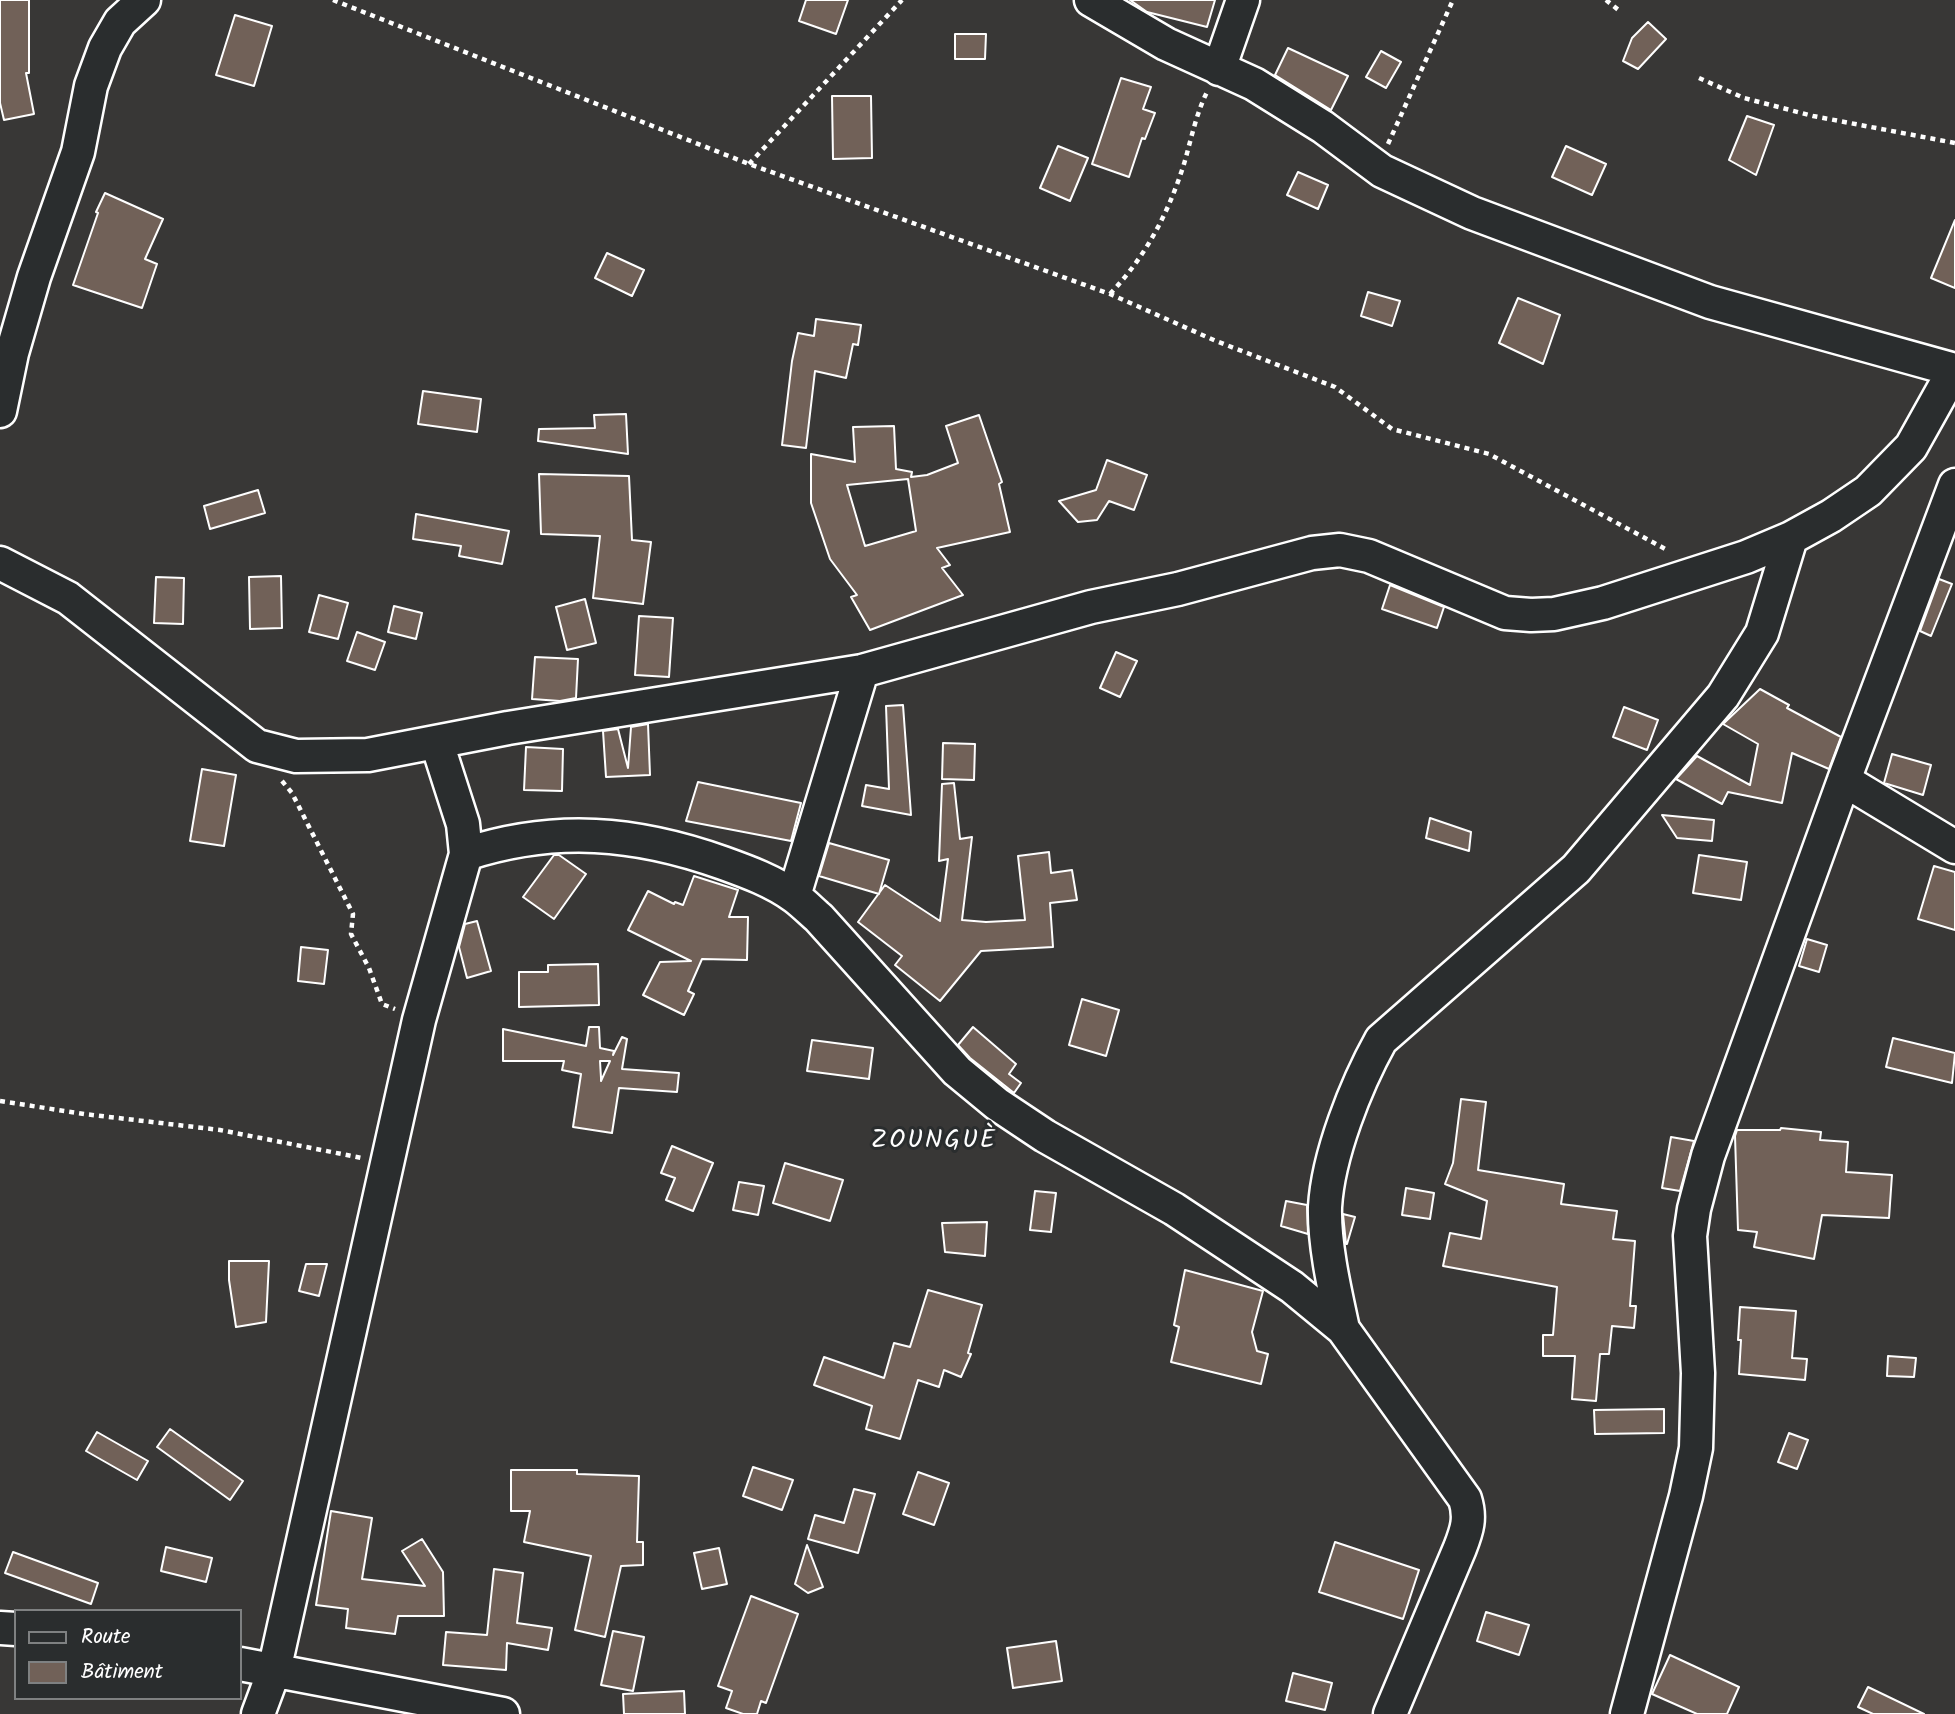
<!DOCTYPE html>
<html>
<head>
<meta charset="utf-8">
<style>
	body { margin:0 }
	#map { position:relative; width:1955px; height:1714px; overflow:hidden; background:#383736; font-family:Kalam,sans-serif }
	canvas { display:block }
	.legend { position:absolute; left:14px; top:1609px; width:228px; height:91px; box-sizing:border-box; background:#2a2d2e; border:2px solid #7f8182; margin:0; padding:9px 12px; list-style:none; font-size:21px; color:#fff }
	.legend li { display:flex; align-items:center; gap:14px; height:35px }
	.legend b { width:35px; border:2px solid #7f8182 }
</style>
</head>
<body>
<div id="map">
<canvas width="1955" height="1714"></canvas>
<ul class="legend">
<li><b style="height:9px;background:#2a2d2e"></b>Route</li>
<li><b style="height:19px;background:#716158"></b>Bâtiment</li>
</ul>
</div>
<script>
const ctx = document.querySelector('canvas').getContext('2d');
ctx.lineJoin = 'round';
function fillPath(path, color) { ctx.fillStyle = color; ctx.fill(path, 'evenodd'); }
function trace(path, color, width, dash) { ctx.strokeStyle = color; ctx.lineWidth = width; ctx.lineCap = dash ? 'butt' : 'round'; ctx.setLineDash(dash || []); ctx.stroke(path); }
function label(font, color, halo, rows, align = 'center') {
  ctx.font = font + ' Kalam,sans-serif'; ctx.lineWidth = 6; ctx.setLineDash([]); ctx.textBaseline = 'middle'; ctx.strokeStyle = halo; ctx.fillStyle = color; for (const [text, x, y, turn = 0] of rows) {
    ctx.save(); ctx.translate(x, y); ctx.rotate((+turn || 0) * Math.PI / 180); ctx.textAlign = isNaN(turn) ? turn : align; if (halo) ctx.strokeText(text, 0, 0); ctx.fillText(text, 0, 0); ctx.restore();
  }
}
const building = new Path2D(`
	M0,0H29V73H26L34,114L4,120L0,103Z
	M806,0H848L836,34L799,21Z
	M1130,0H1215L1207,27L1147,12Z
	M235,15L272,26L254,86L216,75Z
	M1648,22L1666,39L1638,69L1623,61L1632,38Z
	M955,34H986L985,59H955Z
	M1288,48L1348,76L1331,110L1275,75Z
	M1381,51L1401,62L1386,88L1366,77Z
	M1121,78L1151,87L1143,109L1155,113L1145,139L1142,138L1129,177L1092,164Z
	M832,96H871L872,158L833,159Z
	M1747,116L1774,125L1756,175L1729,160Z
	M1058,146L1088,158L1070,201L1040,188Z
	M1566,146L1606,164L1592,195L1552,177Z
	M1298,172L1328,185L1318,209L1287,195Z
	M105,193L163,219L145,259L157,264L142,308L73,285L98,213L96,212Z
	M1955,220V288L1931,278Z
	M607,253L644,270L632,296L595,278Z
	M1368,292L1400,301L1392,326L1361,316Z
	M1518,298L1560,315L1543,364L1499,343Z
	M816,319L861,325L858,345L853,344L846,378L815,371L806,448L782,445L792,361L798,333L814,336Z
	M423,391L481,399L477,432L418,424Z
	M626,414L628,454L538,441L539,429L595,428L594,415Z
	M979,415L1002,482L999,484L1010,532L937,548L950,565L942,568L963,595L870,630L851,597L857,595L830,559L811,503V454L855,462L853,427L894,426L896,469L912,472L911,477L927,475L958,463L946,426ZM908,479L916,531L865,546L847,485Z
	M1107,460L1147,475L1134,510L1109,501L1097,520L1078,522L1059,501L1096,490Z
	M539,474L629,476L632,540L651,542L643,604L593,598L600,536L541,534Z
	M258,490L265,513L210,529L204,506Z
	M416,514L509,531L502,564L459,556L461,546L413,539Z
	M281,576L282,628L250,629L249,577Z
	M156,577L184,578L183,624L154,623Z
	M1939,579L1952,584L1931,636L1920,631Z
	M1390,585L1444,607L1437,628L1382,609Z
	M319,595L348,603L338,639L309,632Z
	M585,599L596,643L567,650L556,607Z
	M394,606L422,613L416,639L388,632Z
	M639,616L673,618L669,677L635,675Z
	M357,632L385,642L375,670L347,661Z
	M1116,652L1137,661L1120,697L1100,688Z
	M535,657L578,659L576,698L560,701L532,699Z
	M1760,689L1789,705L1787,708L1841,737L1829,769L1792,753L1782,803L1728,792L1722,804L1676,779L1697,756L1750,785L1758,744L1723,724Z
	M903,705L911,815L862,806L866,785L889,789L886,706Z
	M1624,707L1658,720L1647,750L1613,737Z
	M648,724L650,775L606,777L603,731L618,729L628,768L631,727Z
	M943,743L975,744L974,780L942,779Z
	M526,747L563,749L562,791L524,790Z
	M1892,754L1931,765L1923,795L1884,783Z
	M202,769L236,775L224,846L190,841Z
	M698,782L801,803L791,841L686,821Z
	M954,783L960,839L972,837L962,920L986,922L1025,920L1018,856L1049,852L1051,873L1072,870L1077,900L1050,903L1053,947L981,951L940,1001L895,965L902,956L858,922L885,885L940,921L948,859L939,861L942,784Z
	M1662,815L1714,820L1712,841L1677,838Z
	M1430,818L1471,832L1469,851L1426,838Z
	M829,843L889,860L879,894L819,876Z
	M554,855H559L586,874L554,919L523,897Z
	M1699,855L1747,862L1741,900L1693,893Z
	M1934,866L1955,872V930L1918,919Z
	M694,876L738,890L729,917H748L747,960L702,959L688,991L694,994L684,1015L643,995L660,962L691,961L628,930L648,891L674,904L675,902L683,905Z
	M477,921L491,971L467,978L459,947L465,924Z
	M1807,939L1827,945L1819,972L1799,966Z
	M301,947L328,950L324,984L298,981Z
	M598,964L599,1005L519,1007V972H548V965Z
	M1082,999L1119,1010L1106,1056L1069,1045Z
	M589,1027H599L600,1048L614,1051L613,1055L622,1037L627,1039L622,1069L679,1073L677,1092L619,1088L612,1133L573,1127L581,1074L562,1070L564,1061H503V1029L586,1046ZM600,1061H610L601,1081V1078Z
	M973,1027L1016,1064L1009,1074L1021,1083L1014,1093L970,1058L958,1045Z
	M1893,1038L1955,1053L1952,1083L1886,1067Z
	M812,1040L873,1048L869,1079L807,1071Z
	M1461,1099L1486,1102L1478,1170L1564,1184L1561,1204L1617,1211L1613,1239L1635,1241L1630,1306H1636L1634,1328L1612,1326L1609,1354H1600L1596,1401L1572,1399L1575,1356H1543V1335H1553L1557,1287L1443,1266L1450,1233L1481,1239L1487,1201L1445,1184L1453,1163Z
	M1781,1128L1821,1132L1820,1140L1848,1142L1846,1172L1892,1175L1889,1218L1822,1215L1814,1259L1754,1247L1757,1232L1738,1230L1735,1136L1737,1130H1780Z
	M1671,1137L1694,1141L1680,1191L1662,1188Z
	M672,1146L713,1163L693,1211L666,1200L675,1178L661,1173Z
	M785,1163L843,1180L830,1221L773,1203Z
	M739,1182L764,1186L758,1215L733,1210Z
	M1406,1188L1434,1193L1430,1219L1402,1215Z
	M1035,1191L1056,1193L1051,1232L1030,1230Z
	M1286,1201L1307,1205L1308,1234L1281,1226Z
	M1343,1214L1355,1217L1347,1244H1346Z
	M987,1222L985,1256L945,1252L942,1223Z
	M229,1261H269L266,1322L236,1327L229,1280Z
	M306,1264H327L319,1296L299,1291Z
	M1185,1270L1263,1291L1252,1332L1257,1351L1268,1354L1261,1384L1171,1362L1179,1327L1174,1325Z
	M928,1290L982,1305L968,1353L971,1354L961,1377L944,1370L939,1387L918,1380L900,1439L866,1429L872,1406L814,1385L824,1357L884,1378L894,1343L910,1347Z
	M1740,1307L1796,1311L1792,1358L1807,1359L1805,1380L1739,1374L1741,1340H1738Z
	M1888,1356L1916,1358L1914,1377L1887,1376Z
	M1664,1409V1433L1595,1434L1594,1410Z
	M170,1429L243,1481L230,1500L157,1447Z
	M97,1432L148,1461L137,1480L86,1451Z
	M1789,1433L1808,1440L1797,1469L1778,1462Z
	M753,1467L793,1480L782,1510L743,1496Z
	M511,1470H577V1474L639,1476L637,1542H643V1565L621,1566L605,1637L575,1630L591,1556L524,1542L530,1511H511Z
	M918,1472L949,1483L934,1525L903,1514Z
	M854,1489L875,1494L858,1553L808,1539L815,1515L844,1523Z
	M331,1511L372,1518L362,1579L425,1586L402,1551L422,1539L443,1572L444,1616H398L395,1634L346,1628L348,1609L316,1605Z
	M1335,1542L1419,1570L1403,1619L1319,1592Z
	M807,1545L823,1587L808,1593L795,1584Z
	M166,1547L212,1558L206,1582L161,1571Z
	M719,1548L727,1584L702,1589L694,1553Z
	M13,1552L98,1583L91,1604L5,1573Z
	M494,1569L523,1573L517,1623L552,1628L548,1650L507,1643L506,1670L443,1665L446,1632L487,1635Z
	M751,1596L798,1614L766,1703L761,1701L757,1714H743L726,1708L732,1691L718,1686Z
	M1486,1612L1529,1625L1519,1655L1477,1641Z
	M613,1631L644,1637L633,1691L601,1685Z
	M1056,1641L1062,1681L1013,1688L1007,1648Z
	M1670,1655L1739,1687L1727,1714H1697L1652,1694Z
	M1293,1673L1332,1683L1325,1710L1286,1701Z
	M1868,1687L1924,1714H1873L1858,1707Z
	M684,1691L685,1714H624L623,1694Z`);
const path = new Path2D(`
	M333,0L749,164L1110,294L1216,341L1335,387L1392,429L1489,454L1669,551
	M1606,0L1621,12
	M1699,78L1744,98L1813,116L1955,143
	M1388,144L1453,0
	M749,164L902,0
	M1110,294C1146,256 1168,214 1184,164C1191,140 1196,114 1207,92
	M282,781L292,793L353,914L351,934L369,968L382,1004L395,1009
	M0,1101L84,1114L220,1130L362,1158`);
const minor = new Path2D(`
	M1091,0L1166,44L1254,84L1323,127L1382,171L1472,213L1710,302L1955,370
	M1219,69L1243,0
	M0,411L12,353L34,277L78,152L91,86L105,48L120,22L144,0
	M0,563L68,598L257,746L296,756L368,755L508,728L862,671L1091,607L1178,589L1312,553L1340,550L1369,556L1505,613L1531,615L1554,614L1603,603L1746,557L1791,538L1831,516L1868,491L1911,447L1954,370
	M1844,780L1955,847
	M466,854C555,825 636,832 723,863C748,872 773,881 795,897C803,903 811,911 819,918L957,1071L997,1104L1045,1136L1174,1209L1292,1287L1343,1329L1465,1499C1471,1518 1467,1530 1460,1548L1390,1714
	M794,896L862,671
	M1343,1329C1335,1292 1324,1245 1325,1207C1328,1155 1356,1085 1381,1040L1576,869L1723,696L1762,633L1791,538
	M0,1628L16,1629
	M240,1664L503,1714
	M258,1714L274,1671L419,1020L466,854L463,824L437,743
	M1627,1714L1686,1496L1696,1448L1698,1373L1690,1236L1694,1209L1708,1156L1844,780L1955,485`);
const quarterNames = [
	["ZOUNGUÈ",934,1143]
];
fillPath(building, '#716158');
trace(building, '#fff', 2);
trace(minor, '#fff', 37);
trace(path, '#fff', 4.5, [5, 5]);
trace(minor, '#2a2d2e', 32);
ctx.letterSpacing = '2px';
label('26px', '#fff', '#2a2d2e', quarterNames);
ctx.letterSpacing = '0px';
</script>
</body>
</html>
